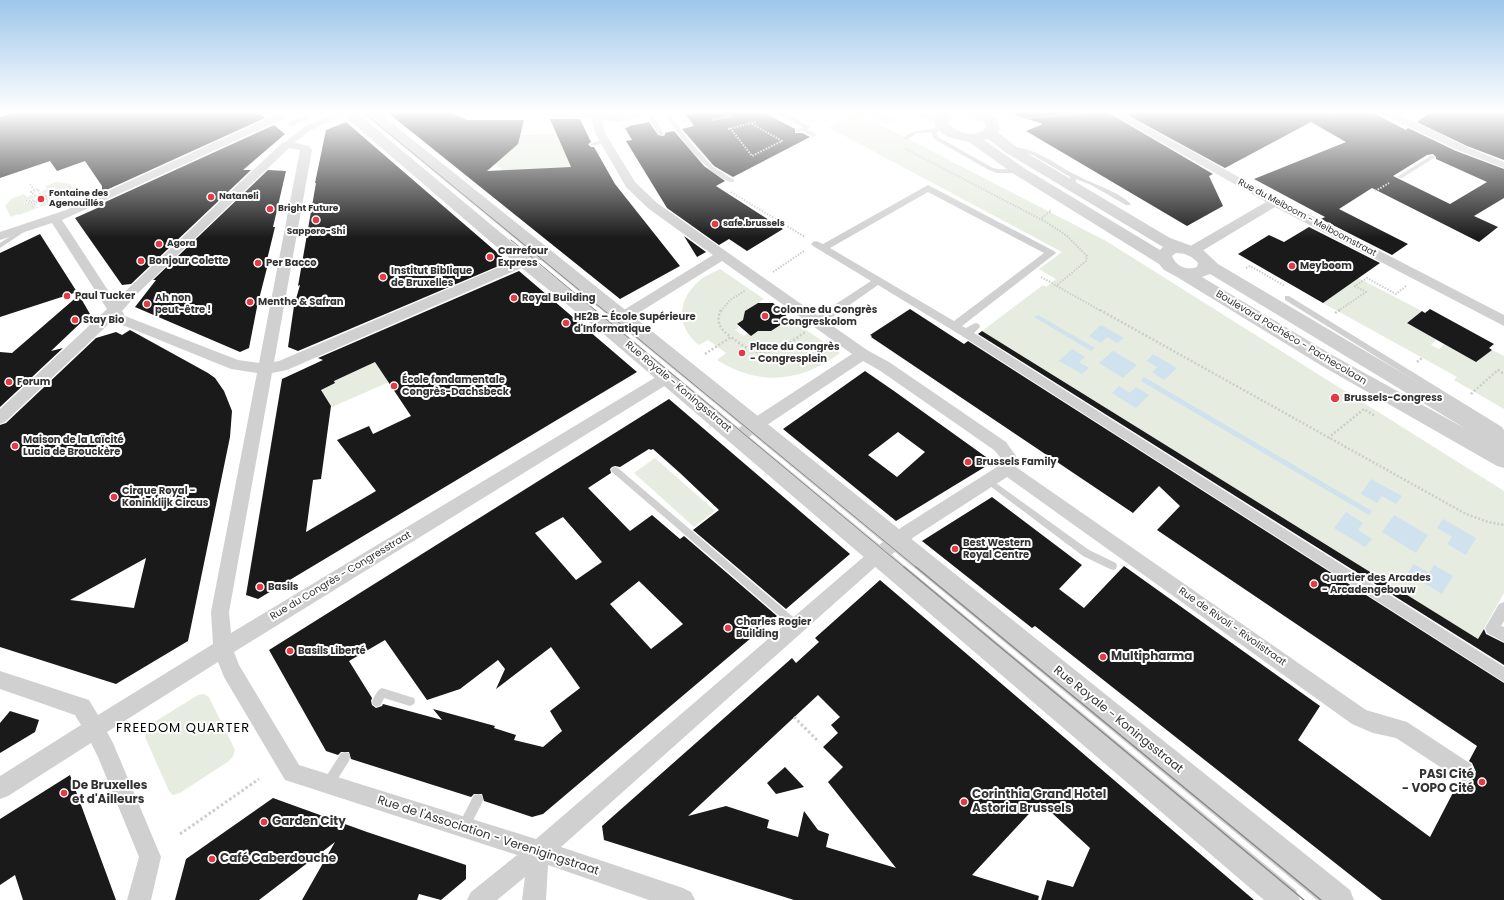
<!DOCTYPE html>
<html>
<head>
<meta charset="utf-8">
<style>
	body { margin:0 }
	canvas { display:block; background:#fff }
</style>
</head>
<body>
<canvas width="1504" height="900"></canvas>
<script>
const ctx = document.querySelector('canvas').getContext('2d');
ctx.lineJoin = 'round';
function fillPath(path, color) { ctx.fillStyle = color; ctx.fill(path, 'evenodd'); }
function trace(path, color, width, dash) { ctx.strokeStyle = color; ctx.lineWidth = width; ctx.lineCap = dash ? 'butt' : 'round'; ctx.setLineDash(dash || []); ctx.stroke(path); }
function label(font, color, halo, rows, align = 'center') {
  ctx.font = font + ' Poppins,sans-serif'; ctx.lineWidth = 4; ctx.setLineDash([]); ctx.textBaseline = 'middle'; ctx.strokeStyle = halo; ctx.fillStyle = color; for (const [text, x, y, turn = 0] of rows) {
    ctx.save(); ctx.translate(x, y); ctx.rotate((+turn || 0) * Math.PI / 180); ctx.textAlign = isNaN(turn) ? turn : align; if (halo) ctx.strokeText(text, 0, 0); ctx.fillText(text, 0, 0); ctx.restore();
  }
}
const green = new Path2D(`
	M856,112L1106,241L1504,491V593L1478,639L982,331L1043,285L1046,287L1056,279L1039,269L1062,252L828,127Z
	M859,112H890L895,113L893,116L898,118L886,125Z
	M557,134L570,167L532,169L531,171L507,174L491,161L520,135Z
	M57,182L70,184L77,193L19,215L18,214L11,217L5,206L11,199L24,194L27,197L31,195L36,198L26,200L25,202H29L24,203V205L36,202L31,207H34L36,205V207H40L42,201L49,203L52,202L50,200L55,198H47L56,194L55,192L51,194L53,192L50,191L43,196L42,191L47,189L45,186Z
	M720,269L764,299L745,311L743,320L736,325L739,327L735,330L744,336L748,333L751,336L759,331H771L790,319L840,353C800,383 759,386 717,360L726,353L708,340L699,345C678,329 676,303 696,284C702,277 712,273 720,269Z
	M1358,278L1422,311L1407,323L1436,340L1431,345L1439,349L1445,344L1476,362L1492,350L1504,356V409L1454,380L1457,377L1323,303Z
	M376,360L405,375L332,407L322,391V385L335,383L334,381L367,366Z
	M655,458L715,511L694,527L634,473Z
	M204,694L209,697L235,750L233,756L229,761L180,793L173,795L169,791L145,737L146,731L151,724L198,695Z`);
const water = new Path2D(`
	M1038,315L1095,348L1091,351L1034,317Z
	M1101,325L1124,338L1117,343L1107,337L1101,343L1089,336Z
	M1072,349L1085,357L1079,362L1089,368L1082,374L1059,361Z
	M1113,351L1137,365L1123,378L1099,363Z
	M1153,354L1177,368L1164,380L1152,372L1157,367L1147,361Z
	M1144,377L1372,511L1369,515L1141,381Z
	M1119,386L1130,393L1136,387L1149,395L1136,408L1112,393Z
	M1371,479L1402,496L1396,504L1382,496L1377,503L1361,494Z
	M1346,512L1363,523L1358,530L1372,539L1365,547L1334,528Z
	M1394,515L1428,535L1416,553L1382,532Z
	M1443,519L1476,538L1466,555L1447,544L1452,537L1437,528Z
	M1414,564L1429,573L1434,565L1453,576L1442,594L1408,573Z`);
const building = new Path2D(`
	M16,112H258L265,118L102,192V186L85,161L57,171L50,161L0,178V117Z
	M387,112H449L467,120H524L518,144L487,171L571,167L550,119H580L591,142L588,144L591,147H594L615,184L680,266L620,299Z
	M704,112H763L795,129V133H802L810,137L733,177L714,166L682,129L694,126L686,115Z
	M1015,112H1107L1213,174L1209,176L1223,206L1187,226L1026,131L1043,124L1015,115Z
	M1122,112H1331H1329L1331,114L1337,112H1371L1406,130L1408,128L1456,151L1504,169V198L1474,216L1498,227L1479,242L1372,188L1339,209L1408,244L1392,255L1321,219L1325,217L1254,179L1346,142L1311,122L1225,168ZM1433,154L1436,157V159L1487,182L1450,204L1393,176L1427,155Z
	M1434,112H1504V160L1467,146L1417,122L1429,113L1431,114Z
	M346,122L508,262L298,351L288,347L294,306L300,285L298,286L316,183H315L326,130Z
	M649,122L658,135L663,136L665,135V133L674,131L704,166L725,181L716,186L783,229L747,251L729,239L719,245L667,208L626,141L632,140L625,128L629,127V126Z
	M274,125L285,134L243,170H251L131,284L122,285L75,218L104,205L103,203Z
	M268,170L286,171L273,227H275L266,264H268L257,307L249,348L240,352L135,307L156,280H153Z
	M1309,227L1380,263L1323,303L1238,254L1269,235L1284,242Z
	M40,234L77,292L0,317V253Z
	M684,236L706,252L697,257Z
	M519,271L637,372L258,599L246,595L282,379L323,360L318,358ZM375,362L411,416L373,434L369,426L337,440L376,491L306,532L313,480L321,479L331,406L321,390L335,383L334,381Z
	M79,295L90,314L51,351L63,348L0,407V352L12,353Z
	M758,303H773L786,313L785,322L771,331H758L751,336L737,324L743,320L745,311Z
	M910,309L964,344L968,341L1504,683V900H1382L1035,626L1032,628L922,541L992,497L1082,565L1059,589L1084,608L1124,566L1320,706L1298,740L1430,837L1459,781L1465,783L1472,779L1476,772L1472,763L1469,761L1477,746L1157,530L1180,506L1159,486L1133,513L871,337L872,336L870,335Z
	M1430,309L1494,344L1489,348L1492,350L1476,362L1407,323L1422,311L1425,313Z
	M130,330L208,373L215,378L224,391L232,411L230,437L188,641L116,684L0,647V425L6,423L96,338L116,332L122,335ZM146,558L134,608L70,600Z
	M982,331L1478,639L1484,629L1486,634L1504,643V665L978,334Z
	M865,371L894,391L993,462L896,521L783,429ZM898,432L925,452L897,477L868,455Z
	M669,399L850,554L786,609L693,530L719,510L680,473L653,449L651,450L649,449L620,467L615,466L612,467L610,469L611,473L588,488L630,531L652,515L680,539L684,536L777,616L543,814L532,817L484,801L482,794H474L471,797L351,759L349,752H341L338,755L326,751L269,650ZM563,517L602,562L576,580L535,533ZM639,581L683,624L651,649L610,604ZM385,640L427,700L460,689L498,660L505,669L496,689L551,647L580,688L550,711L562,731L543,747L514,740L516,735L494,728L495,726L433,709L442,720L383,704L382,706L376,708L372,705L371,701L372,698L349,661Z
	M880,580L968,655L1254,900H1041L1047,880L1073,887L1090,848L1040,802L972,875L1039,896L1038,900H794L604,840L602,826L792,658L796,663L819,642L815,638ZM818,695L840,717L831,725L838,733L823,747L843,767L828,782L896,868L826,847L829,834L818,830L804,811L798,837L767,828L769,820L726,806L688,816Z
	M10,711L39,720L35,732L0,753V723Z
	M785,767L804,787L776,794L767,783Z
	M70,775L116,900H23L15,875L0,885V819Z
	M273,798L367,832L466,865V879L441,900L419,894L417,900H302L335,842L259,900H175L186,859Z`);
const pathFar2 = new Path2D(`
	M0,113L5,112
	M712,120L731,116
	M1007,120L1098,112
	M730,128L752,156L782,141L751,123
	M728,129L756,122
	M906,149L1046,222L1067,236L1087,256L1086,261L1056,286
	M30,184L34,190
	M1375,191L1389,183
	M731,192L805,237
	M44,196L46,198L42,201H36L39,197Z
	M45,196L52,192
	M46,197L55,193
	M38,198L31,192L38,189L41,197
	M46,199H54
	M44,200L50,202
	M26,201L35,200
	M25,204L36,201
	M32,207L37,202
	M1042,218L1051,211L1050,210
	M1246,268L1250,266L1285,286
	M773,272L804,251
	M1041,277L1101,311
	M721,311L730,300L746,290
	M1338,311L1366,292L1355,286L1367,278L1396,294L1406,286`);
const pathFar1 = new Path2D(`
	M721,310C715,322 721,330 731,337
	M1100,310L1466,514L1488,522L1504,525
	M1335,313L1340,310
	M705,354L731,337C738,342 745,348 753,351C770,357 792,342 805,332
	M1417,362L1422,358
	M1471,394L1498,370L1504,374
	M1328,438L1364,409L1375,416`);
const path = new Path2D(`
	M794,717L819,742
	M180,834L259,779`);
const service = new Path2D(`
	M648,112H653L655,119L664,134L663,135L658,134L649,119Z
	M664,112H668L690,142L713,167L734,180V182C715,184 671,128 664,112Z
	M778,112H783L809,126L810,127L807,129L817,135L814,137L802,131L796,132V130L803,127L778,113Z
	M936,128L940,130L936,133L938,137L993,168C1003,171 1016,167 1022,171L1019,173H997L989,170L934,139L931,132L915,134L906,140L903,138L912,132Z
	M605,139L607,140V142L592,146L589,144Z
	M1010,147C1035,147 1053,163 1074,174C1092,184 1116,190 1131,204L1130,205H1126L1091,185L1076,179L1075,186H1071L1070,177L1033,155L1018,151L1008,150L1007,149Z
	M1432,155L1435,157L1434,158L1402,178L1397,177Z
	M25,227L28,229L27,230L0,248V243Z
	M1285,296H1289L1502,427L1504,430V439L1501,438L1496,431L1285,300Z
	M615,467L618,468L799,622L801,625L799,628L796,629L793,628L612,472L611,470L612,468Z
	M989,478L1089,550L1116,563L1117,566L1116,569L1113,570L1110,569L1083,556L986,483L985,481L986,479Z
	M382,688L414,698L415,701L414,704L410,706L384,698L381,705L377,707L373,705L372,702C374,697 377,690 382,688Z
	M345,752L349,753L350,757L349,761L332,788L328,789L324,788L323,784L324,780L341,753Z
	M478,794L482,795L483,799L482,803L468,830L464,831L460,830L459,826L460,822L474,795Z`);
const pedestrian = new Path2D(`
	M310,112H320L294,126H291L287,124Z
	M340,112H350L311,130L290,146L287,147L283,144L305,126Z
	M1461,145L1504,162V168L1458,150L1457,148L1458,146Z
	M928,185L1054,251L1056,253L962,326L966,328L975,323L979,324L980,327L974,333L1504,667V682L962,336L878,285L821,325H813L812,322L813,319L871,281L813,246L811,244L813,242L816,241L823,244ZM928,192L1044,253L954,321L830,248Z
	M1504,602V621L1501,626L1504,627V642L1487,633L1485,628L1499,604Z`);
const minor = new Path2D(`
	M282,112H295L294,114L62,220L115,301L283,142L287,141L309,146L312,150L274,362L279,361L539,250H549L550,253L549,256L287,370L272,373L229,612L231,633L661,374L666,373L671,374L673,378L671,382L234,652L239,665L299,765L536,839L861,559L902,527L1000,465V457L994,450L879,370L863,361L743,441L737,443L731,441L729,437L731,433L852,354L722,261L611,330L606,332L601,330L599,327L601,324L713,255L649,209L626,187L595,133L591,117L530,115L525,112H600L614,116L636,112H656L655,114L614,122L602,119L605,133L635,182L657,203L867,350L889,362L1006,442L1016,456V467L1366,710L1407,722L1471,764L1475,771L1471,778L1464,782L1457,778L1396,738L1373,733L1352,724L1007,477L914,537L873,569L561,847L683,888L691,892L695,900H649L548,865L546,900H522L525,877L497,900H467L471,892L517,855L285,780L224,677L218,662L107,732L113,743L161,857L151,900H127L139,857L98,757L91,743L8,796L0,799V776L81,725L75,715L0,689V671L89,700L98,715L213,644L211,612L257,373L231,369L115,322L113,320L5,422L0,424V409L107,309L52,223L0,240V232L66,210ZM289,148L300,150L259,363L238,360L125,316L122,311L137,294Z
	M912,112H927L946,118L947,120L942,123L913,114Z
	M1108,112H1120L1279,199L1504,315V326L1275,207L1197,254H1187L1186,251L1187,248L1266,202Z
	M1381,112H1394L1465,146L1467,148L1461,151L1457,150L1382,114Z`);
const tertiary = new Path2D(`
	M342,112H356L531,258L612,323L1296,890L1300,900H1264L600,331L519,266L343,115Z
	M364,112H378L1350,890L1354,900H1317L365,115Z
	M940,112H960L959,115L950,118L949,124C959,134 975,138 986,128L985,123C980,119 969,116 966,112H988L997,119L1000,129L998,132L1015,146L1170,238L1203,250L1218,264L1504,433V468L1497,466L1322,366L1177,277L1164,270L1159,264L1014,174L969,142L948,137L942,133L935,125V120ZM988,139L1005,152L1163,247L1160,250L1024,168L984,140ZM1176,253C1185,253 1192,256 1198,263L1197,267C1186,271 1176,266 1172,256ZM1210,274L1466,429L1334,356L1202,277Z`);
const tramFar1 = new Path2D(`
	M363,112L917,568
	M511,240L905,568`);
const tram = new Path2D(`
	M904,567L1304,900
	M916,567L1321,900`);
const markers = [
	[211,197,4,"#e63946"],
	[41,199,4,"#e63946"],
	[270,209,4,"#e63946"],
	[316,220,4,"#e63946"],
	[715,224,4,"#e63946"],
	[159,244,4,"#e63946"],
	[490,257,4,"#e63946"],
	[141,261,4,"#e63946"],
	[258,263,4,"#e63946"],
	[1292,266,4,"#e63946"],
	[383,277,4,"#e63946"],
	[67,296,4,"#e63946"],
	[514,298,4,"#e63946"],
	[250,302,4,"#e63946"],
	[147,304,4,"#e63946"],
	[765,316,4,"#e63946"],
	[75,320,4,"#e63946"],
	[566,323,4,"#e63946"],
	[742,353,4,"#e63946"],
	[9,382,4,"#e63946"],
	[394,386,4,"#e63946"],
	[1335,398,5,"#e63946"],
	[15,446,4,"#e63946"],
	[968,462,4,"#e63946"],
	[114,497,4,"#e63946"],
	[955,549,4,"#e63946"],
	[1314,584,4,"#e63946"],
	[260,587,4,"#e63946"],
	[728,628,4,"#e63946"],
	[290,651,4,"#e63946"],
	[1103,657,4,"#e63946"],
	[1482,782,4,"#e63946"],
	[64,793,4,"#e63946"],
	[964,802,4,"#e63946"],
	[264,822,4,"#e63946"],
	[212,859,4,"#e63946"]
];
const farPoinames = [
	["Fontaine des",49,194],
	["Agenouillés",49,204],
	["Nataneli",219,197],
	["Bright Future",278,209],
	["safe.brussels",723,224],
	["Sapporo-Shi",316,232,"center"],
	["Agora",167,244]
];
const farStreetnames = [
	["Rue du Meiboom - Meiboomstraat",1307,218,28]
];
const poiNames = [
	["Carrefour",498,251],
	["Express",498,263],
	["Bonjour Colette",149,261],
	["Per Bacco",266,263],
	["Meyboom",1300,266],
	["Institut Biblique",391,271],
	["de Bruxelles",391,283],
	["Paul Tucker",75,296],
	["Ah non",155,298],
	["peut-être !",155,310],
	["Royal Building",522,298],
	["Menthe & Safran",258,302],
	["Colonne du Congrès",773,310],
	["- Congreskolom",773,322],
	["HE2B – École Supérieure",574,317],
	["d'Informatique",574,329],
	["Stay Bio",83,320],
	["Place du Congrès",750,347],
	["- Congresplein",750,359],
	["École fondamentale",402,380],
	["Congrès-Dachsbeck",402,392],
	["Forum",17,382],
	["Brussels-Congress",1344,398],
	["Maison de la Laïcité",23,440],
	["Lucia de Brouckère",23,452],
	["Brussels Family",976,462],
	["Cirque Royal -",122,491],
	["Koninklijk Circus",122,503],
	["Best Western",963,543],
	["Royal Centre",963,555],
	["Quartier des Arcades",1322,578],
	["- Arcadengebouw",1322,590],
	["Basils",268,587],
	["Charles Rogier",736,622],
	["Building",736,634],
	["Basils Liberté",298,651]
];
const streetNames = [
	["Boulevard Pachéco - Pachecolaan",1291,338,31],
	["Rue Royale - Koningsstraat",678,387,40],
	["Rue du Congrès - Congresstraat",341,576,-31],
	["Rue de Rivoli - Rivolistraat",1232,627,35]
];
const nearPoinames = [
	["Multipharma",1111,657],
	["PASI Cité",1474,775,"right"],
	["- VOPO Cité",1474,789,"right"],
	["De Bruxelles",72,786],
	["et d'Ailleurs",72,800],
	["Corinthia Grand Hotel",972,795],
	["Astoria Brussels",972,809],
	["Garden City",272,822],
	["Café Caberdouche",220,859]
];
const nearStreetnames = [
	["Rue Royale - Koningsstraat",1118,720,39],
	["Rue de l'Association - Verenigingstraat",488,836,18]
];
const nearNeighbourhoodnames = [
	["FREEDOM QUARTER",183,729]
];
fillPath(green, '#e6ecdf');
fillPath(water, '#cfe2ee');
fillPath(building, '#1a1a1a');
trace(pathFar2, '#cdcdcd', 2, [1.5, 1.5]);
trace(pathFar1, '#cdcdcd', 2.5, [2, 2]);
trace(path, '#cdcdcd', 3, [2.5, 2.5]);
fillPath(service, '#d0d0d0');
fillPath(pedestrian, '#d0d0d0');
fillPath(minor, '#d0d0d0');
fillPath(tertiary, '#d0d0d0');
trace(tramFar1, '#888', 1);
trace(tram, '#888', 1.5);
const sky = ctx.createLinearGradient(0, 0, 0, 238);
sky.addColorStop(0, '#9ec6ea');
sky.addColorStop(0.47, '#fff');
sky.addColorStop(1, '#ffffff00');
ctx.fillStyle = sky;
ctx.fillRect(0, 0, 1504, 238);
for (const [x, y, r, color] of markers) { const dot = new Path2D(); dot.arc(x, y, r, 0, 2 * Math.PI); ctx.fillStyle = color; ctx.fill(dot); trace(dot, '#fff', 1.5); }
label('bold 9px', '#333', '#fff', farPoinames, 'left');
label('9px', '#333', '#fff', farStreetnames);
label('bold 10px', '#333', '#fff', poiNames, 'left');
label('10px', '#333', '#fff', streetNames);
label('bold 12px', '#333', '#fff', nearPoinames, 'left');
label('12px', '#333', '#fff', nearStreetnames);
ctx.letterSpacing = '1px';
label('13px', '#000', '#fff', nearNeighbourhoodnames);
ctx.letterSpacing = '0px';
</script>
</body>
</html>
